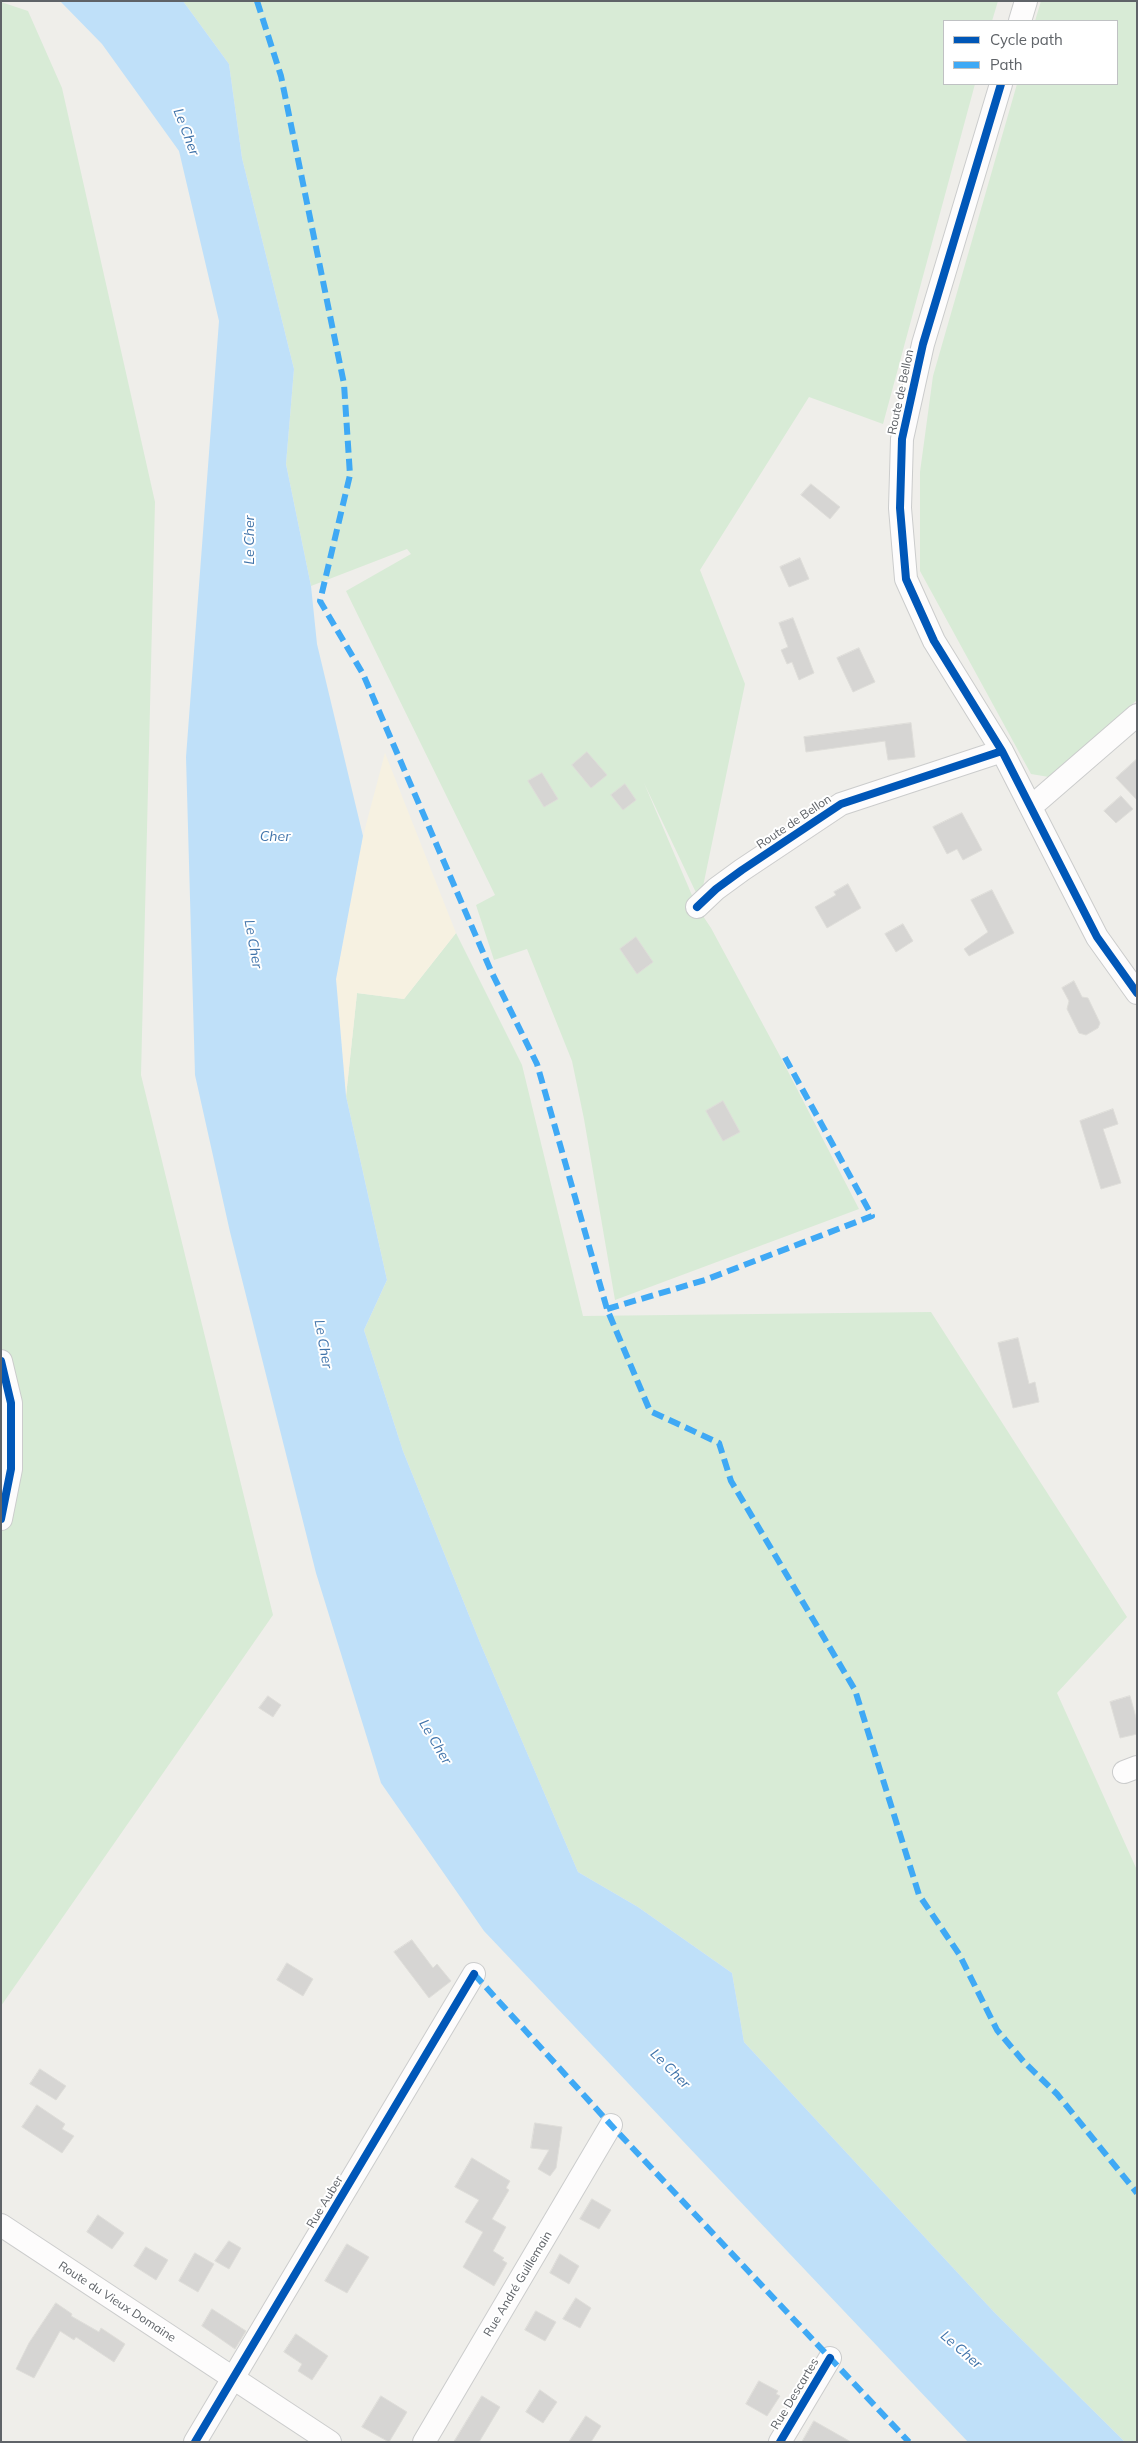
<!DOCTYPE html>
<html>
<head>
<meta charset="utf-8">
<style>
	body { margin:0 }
	#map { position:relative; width:1138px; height:2443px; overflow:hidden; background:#efeeea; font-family:Mulish,sans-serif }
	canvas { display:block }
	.frame { position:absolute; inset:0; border:2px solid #5f6368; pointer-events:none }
	.legend { position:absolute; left:943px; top:20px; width:175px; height:65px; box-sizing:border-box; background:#fff; border:1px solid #bfc1c3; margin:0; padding:6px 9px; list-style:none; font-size:15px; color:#5f6368 }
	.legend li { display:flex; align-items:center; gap:10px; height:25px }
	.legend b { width:25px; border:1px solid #bfc1c3 }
</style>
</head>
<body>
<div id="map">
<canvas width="1138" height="2443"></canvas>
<div class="frame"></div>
<ul class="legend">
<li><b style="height:6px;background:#0057b8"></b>Cycle path</li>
<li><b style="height:6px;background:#3fa9f5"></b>Path</li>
</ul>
</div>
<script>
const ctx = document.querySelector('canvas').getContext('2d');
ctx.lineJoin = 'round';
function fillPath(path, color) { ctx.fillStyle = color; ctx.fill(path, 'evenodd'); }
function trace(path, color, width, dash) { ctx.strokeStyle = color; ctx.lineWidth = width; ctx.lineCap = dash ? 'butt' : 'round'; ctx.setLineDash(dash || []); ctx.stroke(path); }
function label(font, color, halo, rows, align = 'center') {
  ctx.font = font + ' Mulish,sans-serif'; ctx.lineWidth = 4; ctx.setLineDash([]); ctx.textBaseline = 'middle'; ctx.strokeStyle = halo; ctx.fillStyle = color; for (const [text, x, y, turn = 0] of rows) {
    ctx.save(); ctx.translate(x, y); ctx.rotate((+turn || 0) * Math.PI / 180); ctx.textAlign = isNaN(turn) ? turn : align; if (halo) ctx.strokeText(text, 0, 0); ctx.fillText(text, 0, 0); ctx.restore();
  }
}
const green = new Path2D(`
	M183,1H998L992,21H944V84H975L883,424L809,397L700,570L745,684L700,901L644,783L697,907L711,928L780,1056L859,1209L615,1300L584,1119L572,1061L527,949L494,960L476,905L495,895L346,591L411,554L407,549L311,586L286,464L294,369L242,158L229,64Z
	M1041,1H1137V700L1049,777L1031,774L920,571V472L933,376L1017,84H1117V21H1035Z
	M1,2L28,11L62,88L155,502L141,1075L273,1615L1,2006Z
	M456,933L522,1065L583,1316L931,1312L1127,1617L1057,1693L1137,1870V2442H1125L994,2312L744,2042L732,1973L638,1907L578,1872L481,1645L403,1451L364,1330L387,1280L346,1096L357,993L404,999Z`);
const sand = new Path2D(`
	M385,753L456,933L404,999L357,993L346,1096L336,979L363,836Z`);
const water = new Path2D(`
	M60,1H183L229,64L242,158L294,369L286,464L311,586L317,644L363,836L336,979L346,1096L387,1280L364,1330L403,1451L481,1645L578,1872L638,1907L732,1973L744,2042L994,2312L1125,2442H968L484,1931L381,1783L316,1573L230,1232L195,1075L186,757L219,321L179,151L102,44Z`);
const building = new Path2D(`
	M811,484L840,507L830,519L801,495Z
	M800,558L809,579L789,587L780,567Z
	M793,618L814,673L799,680L792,662L787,664L781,650L788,647L779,623Z
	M859,648L875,682L853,692L837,658Z
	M911,723L915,757L888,760L885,741L806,752L804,737Z
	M587,752L607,775L591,788L572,765Z
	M1137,759V800L1116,778Z
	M542,773L558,799L544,807L528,781Z
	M625,784L636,800L623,810L611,795Z
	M1121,796L1133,809L1116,823L1104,811Z
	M962,813L982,850L963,860L957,849L947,854L933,827Z
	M848,884L861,908L827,928L815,907L836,895L834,892Z
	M992,890L1014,933L969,956L964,949L988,932L971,900Z
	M903,924L913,941L896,952L885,934Z
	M636,937L653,962L637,974L620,949Z
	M1074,981L1082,997L1088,998L1100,1023L1098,1028L1086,1035L1079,1033L1067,1009L1069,1001L1062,988Z
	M723,1101L740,1132L723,1141L706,1111Z
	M1113,1109L1118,1124L1103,1129L1121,1183L1101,1189L1080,1121Z
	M1018,1338L1029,1384L1035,1382L1039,1402L1013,1408L998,1343Z
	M268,1696L281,1705L273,1717L259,1708Z
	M1130,1696L1137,1721V1734L1120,1738L1110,1702Z
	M412,1940L433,1968L437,1964L451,1981L429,1998L394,1952Z
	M287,1963L313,1979L303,1996L277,1980Z
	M40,2069L66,2086L56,2100L30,2084Z
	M37,2105L65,2124L62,2129L74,2136L62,2153L22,2127Z
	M535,2123L562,2127L556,2168L550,2176L538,2169L549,2150L531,2148Z
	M472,2158L510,2181L506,2188L509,2190L492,2219L506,2227L493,2251L504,2258L502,2260L507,2263L494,2286L463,2267L483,2232L465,2222L479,2200L455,2187Z
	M592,2199L611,2210L599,2229L580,2219Z
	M98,2215L124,2233L112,2249L87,2232Z
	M229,2241L241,2248L229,2269L215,2261Z
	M347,2244L369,2257L347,2293L325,2281Z
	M146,2247L168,2260L156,2280L134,2266Z
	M195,2253L214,2264L198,2292L179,2281Z
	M560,2254L579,2266L569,2284L550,2273Z
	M576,2298L591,2308L580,2328L563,2319Z
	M56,2303L72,2314L71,2316L99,2332L101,2328L125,2344L114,2362L76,2337L74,2340L60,2331L34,2378L16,2369L29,2343Z
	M212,2309L246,2331L235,2349L202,2326Z
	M536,2311L556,2322L545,2341L525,2330Z
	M296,2334L328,2356L312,2380L298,2371L302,2364L284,2352Z
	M759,2381L778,2391L776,2394L780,2396L767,2416L746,2404Z
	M540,2390L557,2402L543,2423L526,2412Z
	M381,2396L407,2412L389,2442L362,2427Z
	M482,2396L500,2407L479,2442H454Z
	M586,2416L601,2426L591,2442H569Z
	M814,2421L851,2442H802Z`);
const minor = new Path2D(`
	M1020,21L1026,1
	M1001,84L923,344L902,439L900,508L906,579L934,641L1002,751L1097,937L1137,993
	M1032,806L1137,715
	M697,907L716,889L742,870L841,804L1002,751
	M1,1361L11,1403V1469L1,1519
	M1124,1772L1137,1767
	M1,2225L330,2442
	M195,2442L474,1974
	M424,2442L611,2125
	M780,2442L830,2358`);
const quiet = new Path2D(`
	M257,1L281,76L344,384L350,475L320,601L363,674L491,971L537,1064L607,1309L650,1411L719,1443L731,1481L855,1690L919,1895L959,1954L997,2030L1024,2062L1057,2094L1137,2193
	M607,1309L705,1280L872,1216L783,1054
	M474,1974L611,2125L909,2442`);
const cycleway = new Path2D(`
	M1001,84L923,344L902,439L900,508L906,579L934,641L1002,751L1097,937L1137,993
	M697,907L716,889L742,870L841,804L1002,751
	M1,1361L11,1403V1469L1,1519
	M195,2442L474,1974
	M780,2442L830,2358`);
const streetNames = [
	["Route de Bellon",901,392,-78],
	["Route de Bellon",794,822,-34],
	["Rue Auber",325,2202,-59],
	["Rue André Guillemain",518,2284,-59],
	["Route du Vieux Domaine",117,2302,33],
	["Rue Descartes",795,2394,-59]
];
const waterNames = [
	["Le Cher",186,132,69],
	["Le Cher",250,540,-90],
	["Cher",275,837],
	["Le Cher",253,944,80],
	["Le Cher",323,1344,80],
	["Le Cher",435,1742,59],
	["Le Cher",670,2069,45],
	["Le Cher",961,2350,41]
];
fillPath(green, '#d8ebd6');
fillPath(sand, '#f6f1e1');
fillPath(water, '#bfe0f9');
fillPath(building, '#d6d5d3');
trace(building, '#deddd9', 1);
trace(minor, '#cbcccc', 24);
trace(minor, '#fdfcfc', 22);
trace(quiet, '#3fa9f5', 6, [12, 6]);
trace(cycleway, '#0057b8', 8);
label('12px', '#5f6368', '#fff', streetNames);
label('italic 14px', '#4174aa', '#fff', waterNames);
</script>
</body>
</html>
